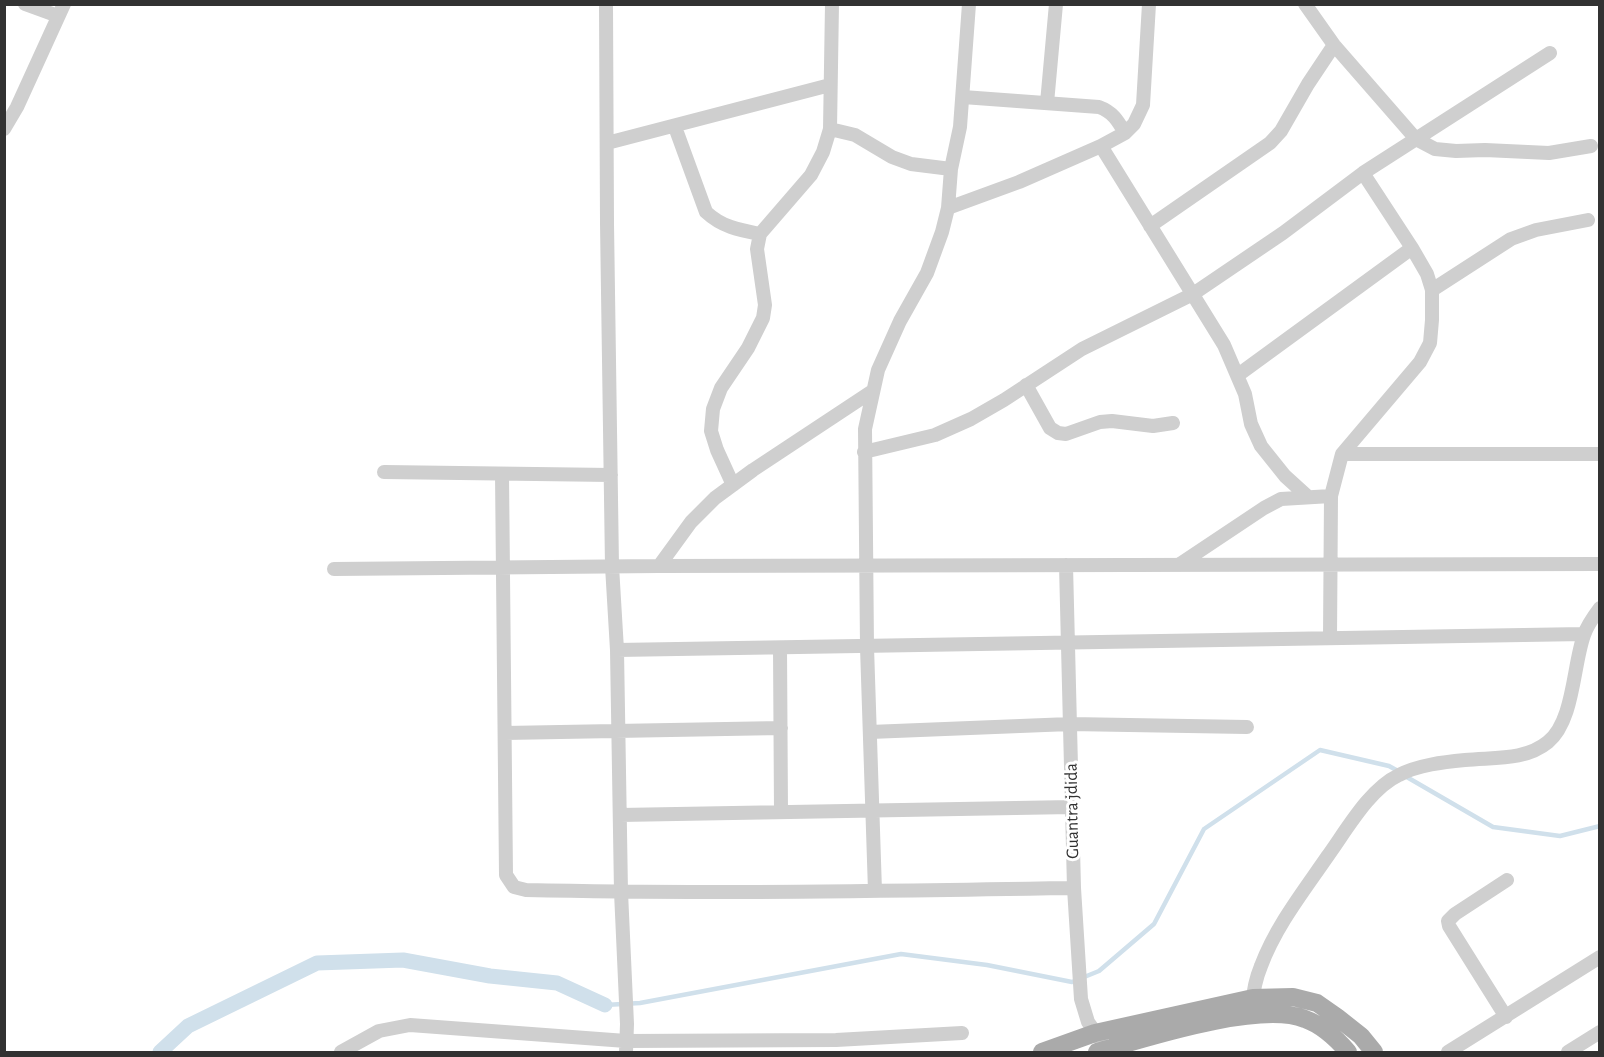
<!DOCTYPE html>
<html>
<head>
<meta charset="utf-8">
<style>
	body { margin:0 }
	#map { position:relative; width:1604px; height:1057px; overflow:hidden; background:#fff; font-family:"Alegreya Sans",sans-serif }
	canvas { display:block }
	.frame { position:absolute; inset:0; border:6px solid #323232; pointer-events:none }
</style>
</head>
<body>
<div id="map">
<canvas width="1604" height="1057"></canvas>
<div class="frame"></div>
</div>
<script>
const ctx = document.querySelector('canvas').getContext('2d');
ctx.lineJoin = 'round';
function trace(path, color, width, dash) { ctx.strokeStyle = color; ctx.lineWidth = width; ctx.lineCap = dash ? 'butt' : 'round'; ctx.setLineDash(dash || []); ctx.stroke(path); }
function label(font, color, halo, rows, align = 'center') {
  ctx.font = font + ' "Alegreya Sans",sans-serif'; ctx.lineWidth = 6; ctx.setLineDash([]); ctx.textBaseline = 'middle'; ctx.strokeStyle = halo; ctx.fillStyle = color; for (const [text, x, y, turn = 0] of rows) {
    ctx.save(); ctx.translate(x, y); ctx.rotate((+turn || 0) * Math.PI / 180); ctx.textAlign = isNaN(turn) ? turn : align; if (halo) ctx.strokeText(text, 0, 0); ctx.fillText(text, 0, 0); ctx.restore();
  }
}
const stream = new Path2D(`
	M1405,776L1493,827L1560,836L1600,826
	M605,1005L640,1003L901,954L987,965L1072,982L1099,971L1154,924L1204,829L1320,750L1389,766L1398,771`);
const canal = new Path2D(`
	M160,1052L188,1026L317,963L403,960L490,976L557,983L605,1005`);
const minor = new Path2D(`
	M25,4L58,16
	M606,4L607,223L612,566L617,650L621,892L627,1024L626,1052
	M1305,4L1334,45L1416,139L1435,149L1456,151L1485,150L1549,153L1591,146
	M963,97L1099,107C1113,112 1118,121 1125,133
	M1047,103L1056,4
	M675,127L706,212C722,227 739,230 760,234
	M4,129L17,107L64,4
	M830,129L855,135L892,157L911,164L951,169
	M607,143L830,85
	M1101,146L1224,345L1245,394L1251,424L1261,446L1285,476L1307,496
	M948,208L1019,182L1101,146L1125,133L1134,124L1143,105L1149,4
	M1150,226L1270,143L1281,131L1308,84L1334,45
	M1432,290L1511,239L1536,230L1588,220
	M1238,375L1412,248
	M1026,385L1050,428L1058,433L1066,434L1100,422L1112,421L1153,426L1173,423
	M864,452L935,435L971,419L1004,400L1082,349L1193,294L1283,233L1363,173L1550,53
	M1342,454H1600
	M384,472L611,475
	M502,474L506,875L514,887L526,890C709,894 891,891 1074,888
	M733,485L717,450L711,431L713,409L721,388L748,348L763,318L765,305L757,249L760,234L811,175L823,152L830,129L832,4
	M1180,564L1264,508L1281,499L1331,496
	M1066,565L1074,888L1081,999L1088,1022L1101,1040
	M659,566L691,522L715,498L753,470L871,392
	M334,569L659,566L1600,564
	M1330,637L1331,496L1342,454L1420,362L1430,343L1432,320V290L1427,274L1412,248L1363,173
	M780,648L781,812
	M617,650L1584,634
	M870,732L1070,724L1247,727
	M505,733L781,728
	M620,815L1072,807
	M875,891L867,647L865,429L878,370L900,321L927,273L942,232L948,208L951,169L960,127L969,4
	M1252,1006C1253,993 1256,978 1261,966C1276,926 1303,892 1327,857C1346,831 1369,789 1399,775C1418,765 1444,762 1465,760C1493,757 1525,761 1548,742C1574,721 1573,665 1584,635C1587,626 1594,616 1600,608
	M1506,1017L1449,926L1448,921L1455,914L1507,880
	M341,1052L379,1031L410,1025L626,1041L836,1040L962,1033
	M1448,1052L1600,957
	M1568,1052L1600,1032`);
const major = new Path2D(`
	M1042,1052L1095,1033L1253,998L1293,997L1317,1003L1337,1017L1361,1036L1374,1052
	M1097,1052C1146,1038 1259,1001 1305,1019C1322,1025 1336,1038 1348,1052`);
const streetNames = [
	["Guantra jdida",1072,811,-91]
];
trace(stream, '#d0e0eb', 4.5);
trace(canal, '#d0e0eb', 15);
trace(minor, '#cfcfcf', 14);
trace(major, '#aaa', 18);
label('18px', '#323232', '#fff', streetNames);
</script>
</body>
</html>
